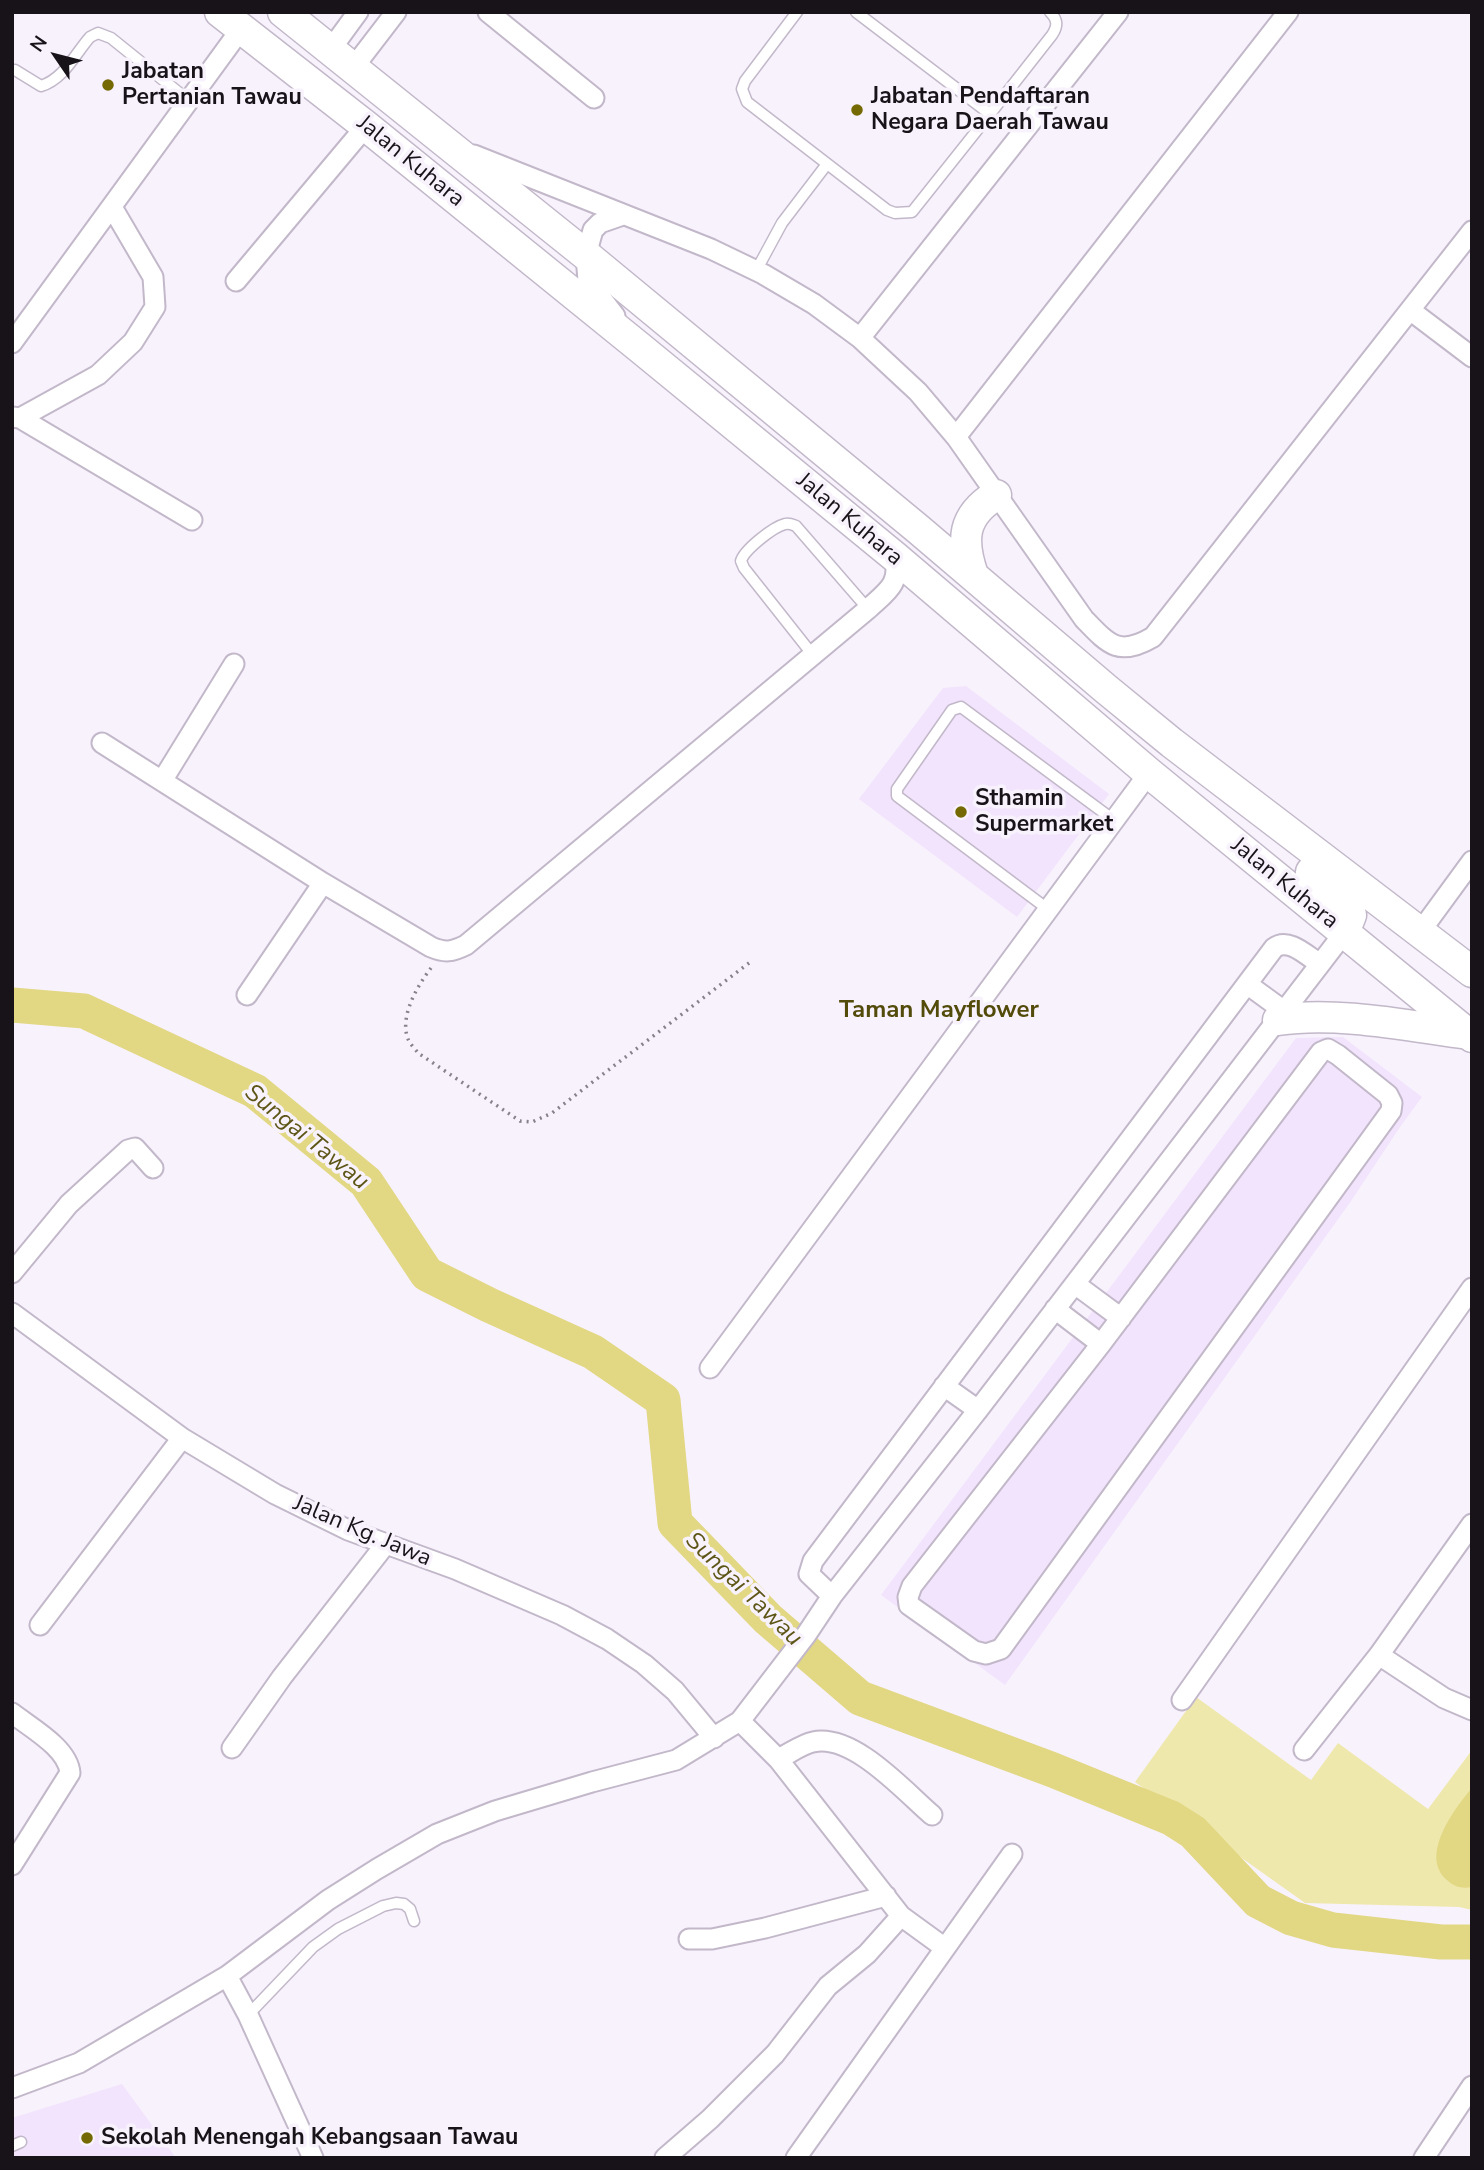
<!DOCTYPE html>
<html>
<head>
<meta charset="utf-8">
<style>
	body { margin:0 }
	#map { position:relative; width:1484px; height:2170px; overflow:hidden; background:#f8f2fd; font-family:"Nunito Sans",sans-serif }
	canvas { display:block }
	.frame { position:absolute; inset:0; border:14px solid #171319; pointer-events:none }
	.north { position:absolute; left:21px; top:21px; width:70px; height:70px; -webkit-text-stroke:5px #f8f2fd; paint-order:stroke; rotate:305deg; font-size:19px; font-weight:700; line-height:28px; text-align:center; color:#171319 }
	.north::after { content:''; display:block; margin:auto; width:24px; height:32px; background:#171319; clip-path:polygon(50% 0,100% 100%,50% 72%,0 100%) }
</style>
</head>
<body>
<div id="map">
<canvas width="1484" height="2170"></canvas>
<div class="frame"></div>
<div class="north">N</div>
</div>
<script>
const ctx = document.querySelector('canvas').getContext('2d');
ctx.lineJoin = 'round';
function fillPath(path, color) { ctx.fillStyle = color; ctx.fill(path, 'evenodd'); }
function trace(path, color, width, dash) { ctx.strokeStyle = color; ctx.lineWidth = width; ctx.lineCap = dash ? 'butt' : 'round'; ctx.setLineDash(dash || []); ctx.stroke(path); }
function label(font, color, halo, rows, align = 'center') {
  ctx.font = font + ' "Nunito Sans",sans-serif'; ctx.lineWidth = 7; ctx.setLineDash([]); ctx.textBaseline = 'middle'; ctx.strokeStyle = halo; ctx.fillStyle = color; for (const [text, x, y, turn = 0] of rows) {
    ctx.save(); ctx.translate(x, y); ctx.rotate((+turn || 0) * Math.PI / 180); ctx.textAlign = isNaN(turn) ? turn : align; if (halo) ctx.strokeText(text, 0, 0); ctx.fillText(text, 0, 0); ctx.restore();
  }
}
const built = new Path2D(`
	M966,686L1109,794L1017,917L859,799L943,688Z
	M1343,1037L1422,1097L1400,1127L1351,1201L1005,1685L881,1595L1296,1038Z
	M122,2084L176,2158H12V2118Z`);
const green = new Path2D(`
	M1196,1697L1311,1780L1338,1743L1428,1809L1472,1750V1910L1459,1907L1305,1903L1135,1782Z`);
const water = new Path2D(`
	M1472,1788V1887C1462,1889 1454,1887 1447,1880C1419,1856 1454,1809 1472,1788Z`);
const river = new Path2D(`
	M12,1005L84,1011L255,1091L366,1182L427,1274L489,1305L593,1352L663,1400L675,1523L768,1619L860,1698L1053,1770L1171,1818L1193,1832L1258,1901L1291,1918L1333,1930L1441,1942H1472`);
const path = new Path2D(`
	M431,968C418,985 399,1016 408,1039C410,1044 415,1049 418,1053L520,1121L532,1122L552,1113L753,960`);
const lane = new Path2D(`
	M797,12L745,81L742,89L747,102L887,210L895,213L912,212L990,114L856,12
	M15,70L41,86C64,79 75,54 90,37L98,33L111,38L188,100
	M990,114L1052,35C1058,26 1058,20 1050,12
	M756,271L782,223L827,164
	M812,654L744,568L741,561C744,550 773,527 785,524C790,523 791,524 796,526L868,609
	M1049,910L897,796V789L952,710L961,707L1115,821
	M248,2015L313,1947L338,1929L383,1906L396,1903L404,1904L410,1909L414,1921
	M12,2146L21,2142`);
const street = new Path2D(`
	M488,12L594,98
	M331,49L358,12
	M353,68L396,12
	M474,155L711,249L763,274L814,304L860,338L918,392L956,437L1084,619C1109,645 1119,657 1153,637L1472,231
	M236,281L366,126
	M1410,310L1472,357
	M615,316L588,281L586,255L593,230L600,223L623,215
	M860,338L1118,12
	M12,343L241,29
	M12,417L20,418L98,375L133,342L155,307L153,277L112,207
	M20,418L192,520
	M956,437L1288,12
	M102,743L323,883L431,947C445,953 452,952 466,945L868,609C886,592 902,584 894,556
	M162,781L234,664
	M1420,932L1472,861
	M1247,984L1284,1011
	M247,995L323,883
	M1328,1049L1338,1055L1388,1095L1392,1103L1391,1111L1001,1649L986,1654L974,1651L909,1605L908,1597L912,1586L1101,1344L1321,1052Z
	M12,1273L69,1204L128,1150L135,1148L153,1168
	M1075,1284L1121,1318
	M1055,1309L1101,1344
	M12,1313L182,1438L275,1494L348,1530L455,1569L562,1615L607,1639L644,1664L675,1691L714,1738
	M710,1368L1149,773
	M944,1386L978,1410
	M832,1596L809,1574L813,1561L1274,948C1289,937 1307,956 1320,964
	M40,1625L182,1438
	M1379,1655L1444,1698L1472,1710
	M1182,1700L1472,1288
	M12,1713C31,1728 68,1748 70,1773L12,1865
	M740,1721L778,1759L901,1916L945,1948
	M232,1748L282,1677L385,1545
	M1304,1750L1379,1655L1472,1524
	M778,1759C789,1754 802,1744 813,1742C853,1733 904,1791 932,1815
	M689,1939H712L765,1928L886,1896
	M227,1976L248,2015L313,2158
	M12,2088L79,2063L227,1976L328,1900L377,1869L437,1834L495,1811L592,1782L676,1760L740,1721L806,1635L832,1596L978,1410L1344,933
	M665,2158L710,2119L775,2054L828,1986L867,1954L901,1916
	M796,2158L1012,1854
	M1424,2158L1472,2086`);
const primary = new Path2D(`
	M220,12L366,126L639,347L894,556L1149,773L1472,1037
	M283,12L586,255L918,529L1106,689L1172,743L1472,972
	M973,575C961,540 962,516 996,495
	M1311,872L1339,894L1351,915L1344,933
	M1278,1020C1337,1011 1408,1026 1468,1034`);
const markers = [
	[108,85,7,"#756a02"],
	[857,110,7,"#756a02"],
	[961,812,7,"#756a02"],
	[87,2138,7,"#756a02"]
];
const poiNames = [
	["Jabatan",122,72],
	["Pertanian Tawau",122,98],
	["Jabatan Pendaftaran",871,97],
	["Negara Daerah Tawau",871,123],
	["Sthamin",975,799],
	["Supermarket",975,825],
	["Sekolah Menengah Kebangsaan Tawau",101,2138]
];
const streetNames = [
	["Jalan Kuhara",410,162,39],
	["Jalan Kuhara",849,520,40],
	["Jalan Kuhara",1284,884,39],
	["Jalan Kg. Jawa",362,1532,23]
];
const neighbourhoodNames = [
	["Taman Mayflower",939,1011]
];
const waterNames = [
	["Sungai Tawau",306,1138,39],
	["Sungai Tawau",743,1590,44]
];
fillPath(built, '#f1e4fc');
fillPath(green, '#efe8ac');
fillPath(water, '#e2d783');
trace(river, '#e2d783', 35);
trace(lane, '#c2b8c9', 13);
trace(street, '#c2b8c9', 23);
trace(primary, '#c2b8c9', 33);
trace(path, '#86818a', 3.5, [2, 5]);
trace(lane, '#fff', 10);
trace(street, '#fff', 19);
trace(primary, '#fff', 30);
for (const [x, y, r, color] of markers) { const dot = new Path2D(); dot.arc(x, y, r, 0, 2 * Math.PI); ctx.fillStyle = color; ctx.fill(dot); trace(dot, '#f8f2fd', 2.5); }
label('bold 23px', '#171319', '#f8f2fd', poiNames, 'left');
label('23px', '#171319', '#f8f2fd', streetNames);
label('bold 24px', '#534b0a', '#f8f2fd', neighbourhoodNames);
label('italic 24px', '#5e5617', '#f8f2fd', waterNames);
</script>
</body>
</html>
